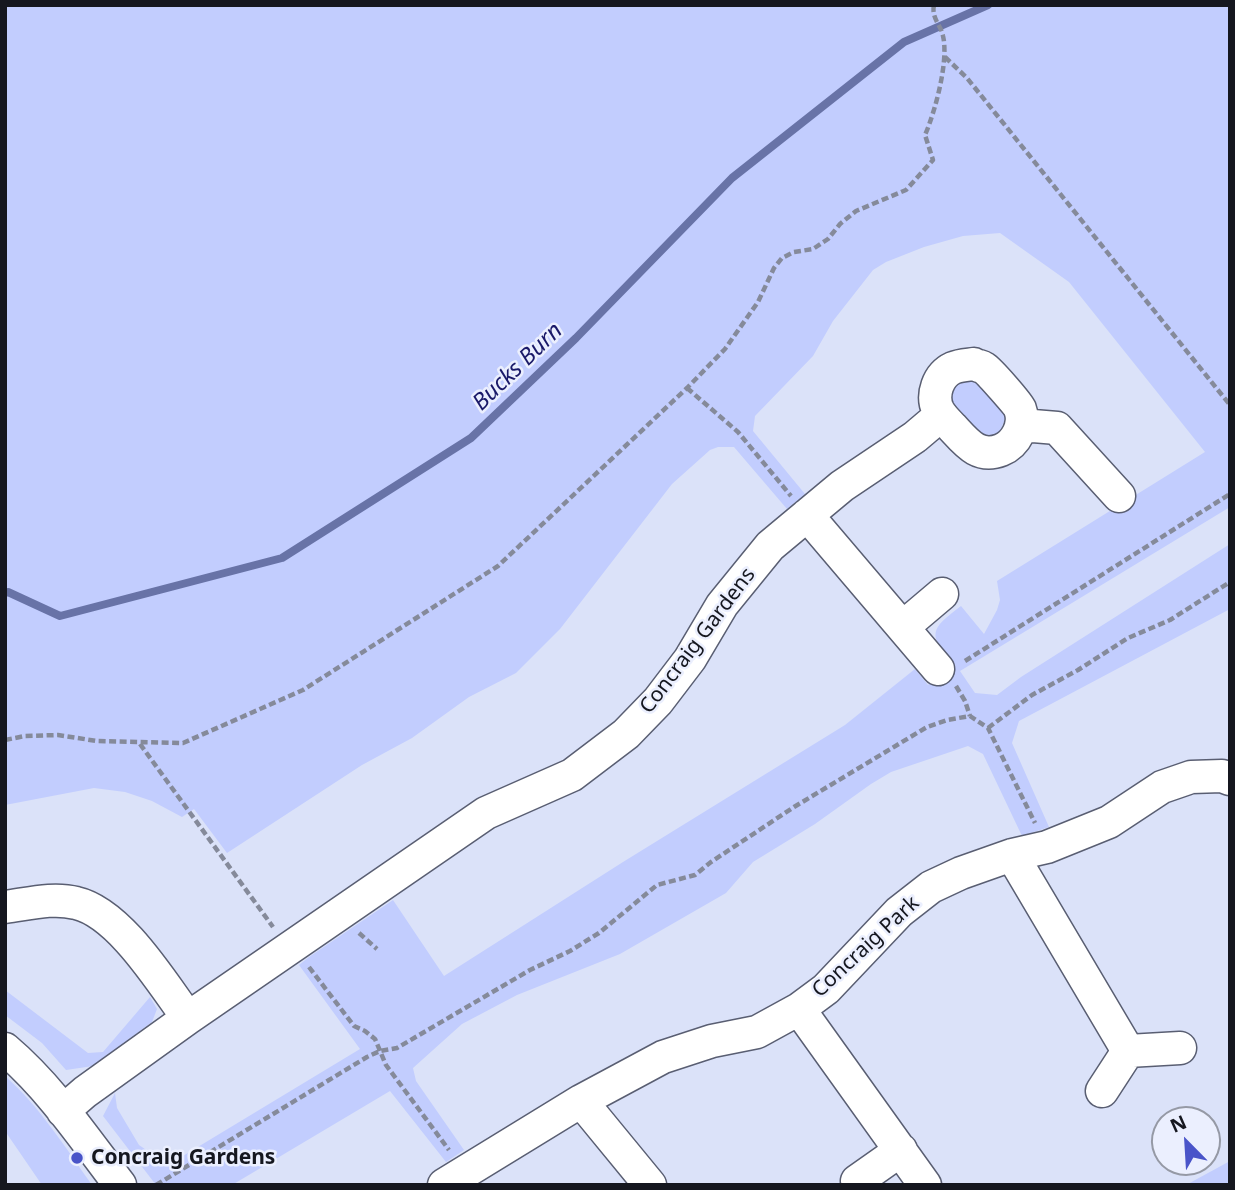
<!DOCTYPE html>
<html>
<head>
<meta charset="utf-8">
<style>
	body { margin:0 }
	#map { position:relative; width:1235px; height:1190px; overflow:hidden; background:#dbe2f9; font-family:"Noto Sans",sans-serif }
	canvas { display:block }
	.frame { position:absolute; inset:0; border:7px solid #15171f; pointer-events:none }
	.north { position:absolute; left:1151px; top:1106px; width:70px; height:70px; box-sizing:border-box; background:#ebeffe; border:2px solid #9599a5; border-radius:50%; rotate:336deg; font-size:19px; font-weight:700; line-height:28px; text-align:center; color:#15171f }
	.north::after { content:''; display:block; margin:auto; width:24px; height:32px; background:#4954c9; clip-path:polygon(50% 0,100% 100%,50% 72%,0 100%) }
</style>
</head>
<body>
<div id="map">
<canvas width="1235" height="1190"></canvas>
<div class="frame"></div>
<div class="north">N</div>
</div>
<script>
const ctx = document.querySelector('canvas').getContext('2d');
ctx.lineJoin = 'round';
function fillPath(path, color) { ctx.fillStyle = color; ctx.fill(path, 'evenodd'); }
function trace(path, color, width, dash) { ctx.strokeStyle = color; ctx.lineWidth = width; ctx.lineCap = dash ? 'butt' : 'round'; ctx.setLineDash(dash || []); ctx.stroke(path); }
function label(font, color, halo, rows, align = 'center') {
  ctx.font = font + ' "Noto Sans",sans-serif'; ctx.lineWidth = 5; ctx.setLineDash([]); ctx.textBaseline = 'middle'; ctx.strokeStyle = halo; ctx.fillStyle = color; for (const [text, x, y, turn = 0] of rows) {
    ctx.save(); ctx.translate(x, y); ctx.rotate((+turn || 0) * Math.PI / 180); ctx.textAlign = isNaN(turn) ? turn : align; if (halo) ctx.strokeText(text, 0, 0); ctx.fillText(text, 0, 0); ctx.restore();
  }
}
const green = new Path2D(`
	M5,5H1230V507L960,671L975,693L997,695L1021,677L1230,544V609L1019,721L1012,743L1049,827L1022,836L983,754L968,746L891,772L871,784L815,824L753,862L726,893L620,954L517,995L462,1024L413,1068L416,1081L464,1150L446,1162L390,1091L232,1185H156L103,1116L115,1093L117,1108L139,1145L168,1165L360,1049L299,965L309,957L393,900L444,976L623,862L845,725L915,669L928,685L953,665C928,634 929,630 961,606L984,634L997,610L1000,600L997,581L1205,452L1069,282L1000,233L963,236L924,247L886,262L873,270L833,321L813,356L755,416L753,431L805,494L787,509L734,447H718L710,450L672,484L560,629L516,673L469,697L412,738L362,765L227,853L194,809L182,817L152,801L125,792L94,788L5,805Z
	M973,380L997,402L1006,417L1000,431L991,437L979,434L950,402V391L958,382Z
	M5,990L88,1053L103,1052L150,997L157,1009L152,1022L93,1066L66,1070L42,1043L5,1015Z
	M5,1076C40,1107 65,1147 92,1185H42L5,1131Z
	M1230,1161V1185H1186Z`);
const stream = new Path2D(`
	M5,593L8,592L60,616L282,558L471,438L576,338L732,178L904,42L988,5`);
const path = new Path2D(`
	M945,57L967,78L1230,405
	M687,388L738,432L791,496
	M965,661L1230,494
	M956,686L965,701L970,716
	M988,728L1032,695L1078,670L1128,638L1170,620L1230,582
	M5,740L25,736L58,735L97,741L183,743L303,690L498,566L687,388L725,349L758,302L774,268L782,258L794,252L813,249L828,239L840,224L856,211L906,190L933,160L925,135C935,112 949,61 943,36C941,25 931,18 934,5
	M140,744L273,927
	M359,933L377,949
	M309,967L354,1026L365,1031L375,1039L386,1065L449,1150
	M156,1185L367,1057L380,1051L397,1048L530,970L570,951L599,933L657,885L695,875L711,862L794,807L927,727L947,720L970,716L988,728L1035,823`);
const minor = new Path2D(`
	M974,364C977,366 981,366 984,368C989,371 1018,404 1020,409C1026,425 1016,444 1001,450C978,459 966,442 952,427C947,422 941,416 938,410C931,395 938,375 953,368C960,365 966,365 974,364Z
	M1021,425L1057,428L1119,496
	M807,515L938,669
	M903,627L942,594
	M1012,855L1128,1051
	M5,907C28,904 53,897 76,903C120,913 162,983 188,1018
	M799,1009L925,1185
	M5,1049C50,1087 84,1138 120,1185
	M1102,1091L1128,1051L1180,1048
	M581,1101L650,1185
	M63,1111L85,1092L188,1018L486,813L572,775L626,734L658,701L690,659L722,605L770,546L842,486L915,437L941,415
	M857,1181L901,1150
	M444,1185L581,1101L663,1057L712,1041L757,1032L799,1009L826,989L899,912L931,887L961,873L1012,855L1047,847L1109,822L1162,787L1191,777L1222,776L1230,779`);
const markers = [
	[77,1158,7,"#4954c9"]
];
const streetNames = [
	["Concraig Gardens",698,641,-53],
	["Concraig Park",866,947,-43]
];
const poiNames = [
	["Concraig Gardens",91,1158]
];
const waterNames = [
	["Bucks Burn",518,367,-44]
];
fillPath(green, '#c2cdfe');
trace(stream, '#6873a7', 8);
trace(minor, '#595e72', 35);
trace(path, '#858a9a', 4.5, [7, 3.5]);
trace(minor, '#fff', 32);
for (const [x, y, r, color] of markers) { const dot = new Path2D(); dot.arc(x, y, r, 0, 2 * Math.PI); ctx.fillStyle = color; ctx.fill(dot); trace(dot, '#ebeffe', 2.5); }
label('21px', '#15171f', '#ebeffe', streetNames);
label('bold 21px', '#15171f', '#ebeffe', poiNames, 'left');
label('italic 23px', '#1a1969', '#ebeffe', waterNames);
</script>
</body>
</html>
